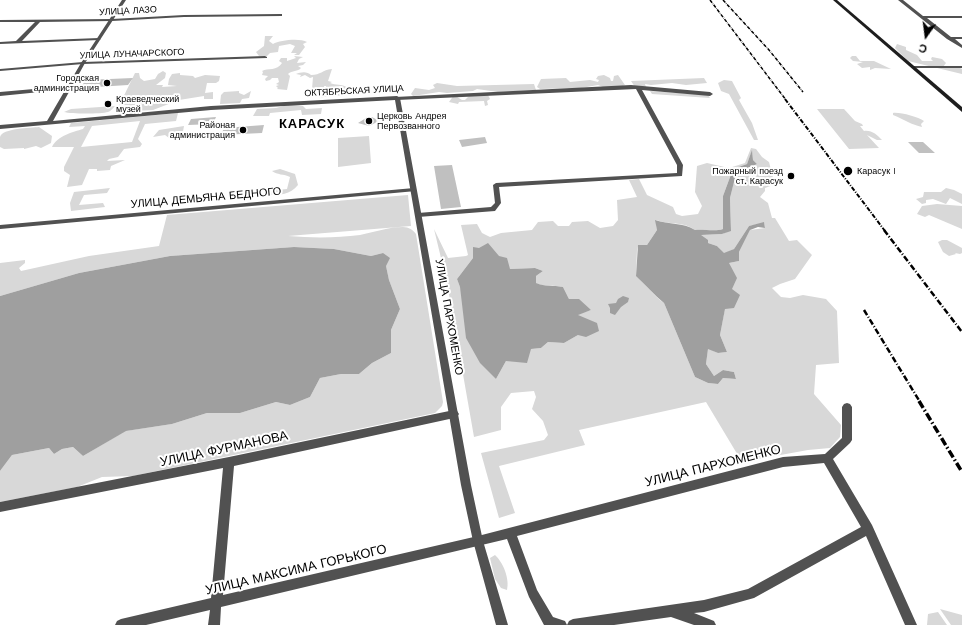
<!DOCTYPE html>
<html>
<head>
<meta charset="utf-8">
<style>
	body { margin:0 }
	#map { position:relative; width:962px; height:625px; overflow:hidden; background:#fff; font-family:"Work Sans",sans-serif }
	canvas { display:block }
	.north { position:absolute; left:906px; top:16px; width:40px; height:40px; -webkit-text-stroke:3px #fff; paint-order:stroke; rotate:194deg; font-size:11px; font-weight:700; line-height:16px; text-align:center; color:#000 }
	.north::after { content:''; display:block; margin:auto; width:14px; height:18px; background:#000; clip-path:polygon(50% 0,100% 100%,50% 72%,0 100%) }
</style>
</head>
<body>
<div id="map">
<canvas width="962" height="625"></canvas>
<div class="north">С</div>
</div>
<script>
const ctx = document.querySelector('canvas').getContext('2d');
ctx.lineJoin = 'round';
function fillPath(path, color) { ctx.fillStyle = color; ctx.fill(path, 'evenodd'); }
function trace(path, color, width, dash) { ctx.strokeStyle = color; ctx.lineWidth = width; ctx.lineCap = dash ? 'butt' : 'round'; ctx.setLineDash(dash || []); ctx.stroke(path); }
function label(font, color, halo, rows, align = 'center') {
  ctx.font = font + ' "Work Sans",sans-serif'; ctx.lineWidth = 4; ctx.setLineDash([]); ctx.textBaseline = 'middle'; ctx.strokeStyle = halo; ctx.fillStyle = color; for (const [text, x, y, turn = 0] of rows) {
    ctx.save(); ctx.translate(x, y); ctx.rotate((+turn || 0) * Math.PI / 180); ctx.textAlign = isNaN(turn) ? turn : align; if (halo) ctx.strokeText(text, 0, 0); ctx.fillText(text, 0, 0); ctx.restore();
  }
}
const green = new Path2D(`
	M265,36H273L269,41L273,44C280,40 300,38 307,42L303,44L305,47L299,55H294L297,53H291L295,46L290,44L279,46L278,52L270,53L267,56H259L256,52L264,46Z
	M897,44L906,47V50L917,55L922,61H933L931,59L932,57L942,59L946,63L943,67L960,68L962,69V74L908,61L895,48Z
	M294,56L303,57L299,59L297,63L306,62L303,65L298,66L301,68C298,72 292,70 288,74L290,76L287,90L277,89L278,88L276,86L279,85L276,84L279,82L278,78H272L270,80L266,81L265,79L268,76L262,75L263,72L262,71C268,68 277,71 282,63L279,61L281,58H287V61L296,58Z
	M852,56H856L860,61H874L891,69L875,68L870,70V67L862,68L857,64L863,62L853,61L850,58Z
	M332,69L328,81L332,82L330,83C336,86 341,83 348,88L347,90L349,91L346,95L333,96L338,90H342V86L326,88V86H324L325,92H328L330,96C325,97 321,98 316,96V94L321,90L312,89L313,77L310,78L305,75L300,77L301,75L296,74C301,72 307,71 311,75C321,75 322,70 332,69Z
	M163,71L166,73L165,78L156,85H163L162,87L177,86L168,85L169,79L172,74L180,73V75L193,76L195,78L205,75L220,76L219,81L216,83H207L205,93L213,92V99H204V96L179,100L153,110L116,112L135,73H139L140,78L144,81L155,79L158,74Z
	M604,75L610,78L611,81H613L614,76L618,75L625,85L618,88H606L598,85L581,88L540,89L537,87L541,79L566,78L570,82L590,80L598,82L599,80L596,79L598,76Z
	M704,78L707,83L686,85L672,83L651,85L645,84L646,87H635L631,81Z
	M724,80L732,81L741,98L739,100L752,123L758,140H754L729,94L721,91L718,83Z
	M437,83L457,86L534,84L536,90L498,92L477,89L473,91L447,93L439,92L413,96L411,94L415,88L429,90L435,88L433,85Z
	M239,91V93L244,95L251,91L249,98L242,99L240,103L220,104L221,95L224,92Z
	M650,91L708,95L710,98L652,94Z
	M454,95L462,100H465L469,96L488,95L490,99L487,101L488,105L485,106L484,101L459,102L458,104L449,102Z
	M288,105L303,106L306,109L322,108L321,114L302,115L301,110L270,113L269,116H253L257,109L276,108Z
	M115,106C113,108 111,111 108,112C101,114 71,114 64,112L71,109Z
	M817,109H844L855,121L862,124L863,126H860L864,131C872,130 877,135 882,140H877L867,135L879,148L849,149Z
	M178,113L176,121L145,124L138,139L142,144L140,147L124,149L118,157L109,159L107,161L125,160L111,166L110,170L97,171V169H89L82,185L67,187L70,175L64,171V167L74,147H52C57,136 73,132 83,129L85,126L69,127L71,123ZM140,121L132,142L81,147L92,126Z
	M893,113C900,112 918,117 924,121L921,124L922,127C912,125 903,119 893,115Z
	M184,126L182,137L169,138L165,135L153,137L159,130Z
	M39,127L52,136L51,143L41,148L36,146L24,149V148L4,149L0,147C0,144 0,140 0,137C2,128 31,128 39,127Z
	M369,136L371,163L338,167V138Z
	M751,148L756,149L762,157L769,162L773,178L770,181L773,185L765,188V191L760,197L768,203L772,218H775L789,241L797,240L812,255L795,279L780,284L772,288L781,297L790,298L803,295L826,299L837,311L839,363L816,365L814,394L841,425L840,437L830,448L808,450L742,462L706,402L579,430L585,445L499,466L515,513L499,518L481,453L544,440L548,435L543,421L532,409L536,397L534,391L511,393L501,407V430L474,437L447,283L434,229L448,258L466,256L468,255L461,225L477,224L482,233L490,237L501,233L532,230L538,222L553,221L558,226H569L572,222L588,221L600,228L613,226L618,220L617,200L637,197L629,180L639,179L647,195L673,207L676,214L682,216L698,214L702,206L695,192L697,166L707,163L729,168L745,163ZM752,151L753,160L757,164L736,173L730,198L731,230L722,234L700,235L708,243L717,246L724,254L734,249L749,226L764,223L765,228L750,230L739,252V261L729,263L732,289L725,308L720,335L727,352L718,353L708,348L706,364L714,376L723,370L734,372L736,379L723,378L718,384L708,383L695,377L664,303C653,295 646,285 636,275L637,250L638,246L647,245L657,230L656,220C669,225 683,221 695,230C704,229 715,232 723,229V196L733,169L747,164ZM473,258L510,269L535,268L543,271L536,276L535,283C545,287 553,285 563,287L569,299L591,310L578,314V335L564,343L548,342L541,348L531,349L506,361L496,379L457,279Z
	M280,169L295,174L298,185C290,195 280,195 268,195V191L287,189L290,177C284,174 277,175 272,171Z
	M110,188L107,193L84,195L79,205L103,203L105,207L71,211L70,203L74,192Z
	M946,188L954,190L962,194V204L950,198L946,204L933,199L926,200V203L922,204L916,199L923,197L924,192H941Z
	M408,195L411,226L288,236C312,238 337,238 360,235C374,232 389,227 403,227C409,227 413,230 416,234L443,402L442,406L435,413L133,476L102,477L77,487L0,502V471L12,455L49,448L54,454L62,449L73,447L83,456L125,431L172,424L207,413H240L276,402L290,405L310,397L320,378L341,374H359L372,363L391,353V330L400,309L389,280L383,253L371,256L334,249L294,247L170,256L79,273L0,296V263L25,260V263L19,268L21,271L89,256L159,246L167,215Z
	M937,204L962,206V229L929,215L925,217L917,214L922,206Z
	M942,240H947L962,248V253L960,254L955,253L956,254L949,256L943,252L938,242Z
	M495,555C503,562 510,579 507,590L501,588L495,579L490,558Z
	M940,609L962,615V625H951Z
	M938,612L947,625H927L928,614Z`);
const water = new Path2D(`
	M752,150L753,160L757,164L736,174L730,198L731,231L722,234L701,235L708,240V243L717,246L724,253L734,249L749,226L764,222L765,228L758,227L750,230L739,252V261L729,263L737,278L732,289L740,295L734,308L725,309L720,335L727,352L718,353L708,349L706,364L714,376L723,370L734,372L736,379L723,378L718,384L708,383L695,377L664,303C654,295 646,285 636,276L638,245H647L657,230L655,220C669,225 683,222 695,230C704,229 715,232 723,229V196L733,169L747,164Z
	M488,243L499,256L507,258L510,269L535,268L543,271L536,276V283C545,287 553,285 563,287L569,299H579L591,310L578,315L597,323L599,331L586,337L578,335L564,343L548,342L541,348L531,349L527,363L506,361L496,379L480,363L466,338L460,287L457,279L473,258V247L479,248Z
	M294,247L334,249L371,256L383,253L390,258L386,266L389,280L400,309L391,330V353L372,363L359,374H341L320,378L310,397L290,405L276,402L240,413H207L172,424L126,431L83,456L73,447L62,449L54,454L49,448L12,455L0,471V296L79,273L170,256Z
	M623,296L629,298L628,302L621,307L615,315L610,313V308L608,304L616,303L618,299Z`);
const building = new Path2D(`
	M133,78L128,85L80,88L86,80Z
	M216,117L213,124L188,125L191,119Z
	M372,117L379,121L369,126L358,123L366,118Z
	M264,125L262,133L221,135L224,128Z
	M485,137L487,143L462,147L459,140Z
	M908,142H923L935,153H919Z
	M452,165L461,207L441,209L434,166Z`);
const minor = new Path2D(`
	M898,0H903L923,16H962V18H927L951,37H962V39H955L962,45V48L947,39Z
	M280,14H282V16L184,17L112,21L40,22L22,41L99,38L101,39L99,40L0,44V42L16,41L35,22H0V20L112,19L184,15Z
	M265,56L267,57V58L83,64L0,71V69L83,62Z
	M631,85L710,92L713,94L710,96L642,90L683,165L682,176L499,187L501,203L495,211L418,217L415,215L418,213L491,207L495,203L493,185L496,183L677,173V165L636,89L397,100L395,99V97Z
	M68,86L71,88L70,89L0,96V92Z
	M414,188L416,189V191L0,229V225Z
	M847,403L850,404L852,407V440L850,443L833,459L872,525L917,625H905L866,536L754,598L704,612L694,613L714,621L716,625H694L671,617L614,625H567L569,621L573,619L704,600L748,589L861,527L824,463L783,467L517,536L537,590L553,617L565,621L567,625H544L529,597L507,539L221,607L220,625H208L210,610L146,625H115L117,621L121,619L211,598L223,468L0,512V502L229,457L454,410L457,411L459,414L457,417L454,418L234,466L223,595L478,536L783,457L825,454L842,438V407L844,404Z`);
const tertiary = new Path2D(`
	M122,0H126L85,63L53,121L211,106L397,96L400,98L471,485L483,541L508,625H496L473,541L461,485L395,100L211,110L0,129V125L47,121L81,63Z
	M911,66H962V68H913L911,67Z`);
const secondary = new Path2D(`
	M833,0H837L962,107V112Z`);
const railFar3 = new Path2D(`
	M710,0L786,100
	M723,0L769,50L803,92`);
const railFar2 = new Path2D(`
	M785,99L885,231`);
const railFar1 = new Path2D(`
	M884,230L962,332
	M864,310L920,402`);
const rail = new Path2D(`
	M919,401L962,472`);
const markers = [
	[107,83,4,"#000"],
	[108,104,4,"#000"],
	[369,121,4,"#000"],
	[243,130,4,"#000"],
	[848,171,5,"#000"],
	[791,176,4,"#000"]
];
const farStreetnames = [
	["УЛИЦА ЛАЗО",128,11,-3],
	["УЛИЦА ЛУНАЧАРСКОГО",132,54,-2],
	["ОКТЯБРЬСКАЯ УЛИЦА",354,91,-3]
];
const farPoinames = [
	["Городская",99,78],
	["администрация",99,88],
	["Краеведческий",116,99,"left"],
	["музей",116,109,"left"],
	["Церковь Андрея",377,116,"left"],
	["Первозванного",377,126,"left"],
	["Районая",235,125],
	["администрация",235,135],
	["Пожарный поезд",783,171],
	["ст. Карасук",783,181],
	["Карасук I",857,171,"left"]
];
const streetNames = [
	["УЛИЦА ДЕМЬЯНА БЕДНОГО",206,198,-5],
	["УЛИЦА ПАРХОМЕНКО",449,317,80]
];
const farDistrictnames = [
	["КАРАСУК",312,124]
];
const nearStreetnames = [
	["УЛИЦА ФУРМАНОВА",224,449,-12],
	["УЛИЦА ПАРХОМЕНКО",713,466,-14],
	["УЛИЦА МАКСИМА ГОРЬКОГО",296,570,-13]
];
fillPath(green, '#d8d8d8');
fillPath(water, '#9f9f9f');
fillPath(building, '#c0c0c0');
fillPath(minor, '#515151');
fillPath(tertiary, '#515151');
fillPath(secondary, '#1e1e1e');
trace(railFar3, '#000', 1.5, [3.5, 1, 0.5, 1]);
trace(railFar2, '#000', 2, [4.5, 1.5, 1, 1.5]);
trace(railFar1, '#000', 2.5, [6, 2, 1, 2]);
trace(rail, '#000', 3.5, [8, 2.5, 1.5, 2.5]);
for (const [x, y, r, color] of markers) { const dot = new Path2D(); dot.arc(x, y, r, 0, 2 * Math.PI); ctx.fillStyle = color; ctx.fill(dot); trace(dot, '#fff', 1.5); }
label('9px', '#000', '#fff', farStreetnames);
label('9px', '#000', '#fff', farPoinames, 'right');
label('11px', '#000', '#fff', streetNames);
ctx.letterSpacing = '1px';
label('bold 13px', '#000', '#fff', farDistrictnames);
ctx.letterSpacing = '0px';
label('13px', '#000', '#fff', nearStreetnames);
</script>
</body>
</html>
